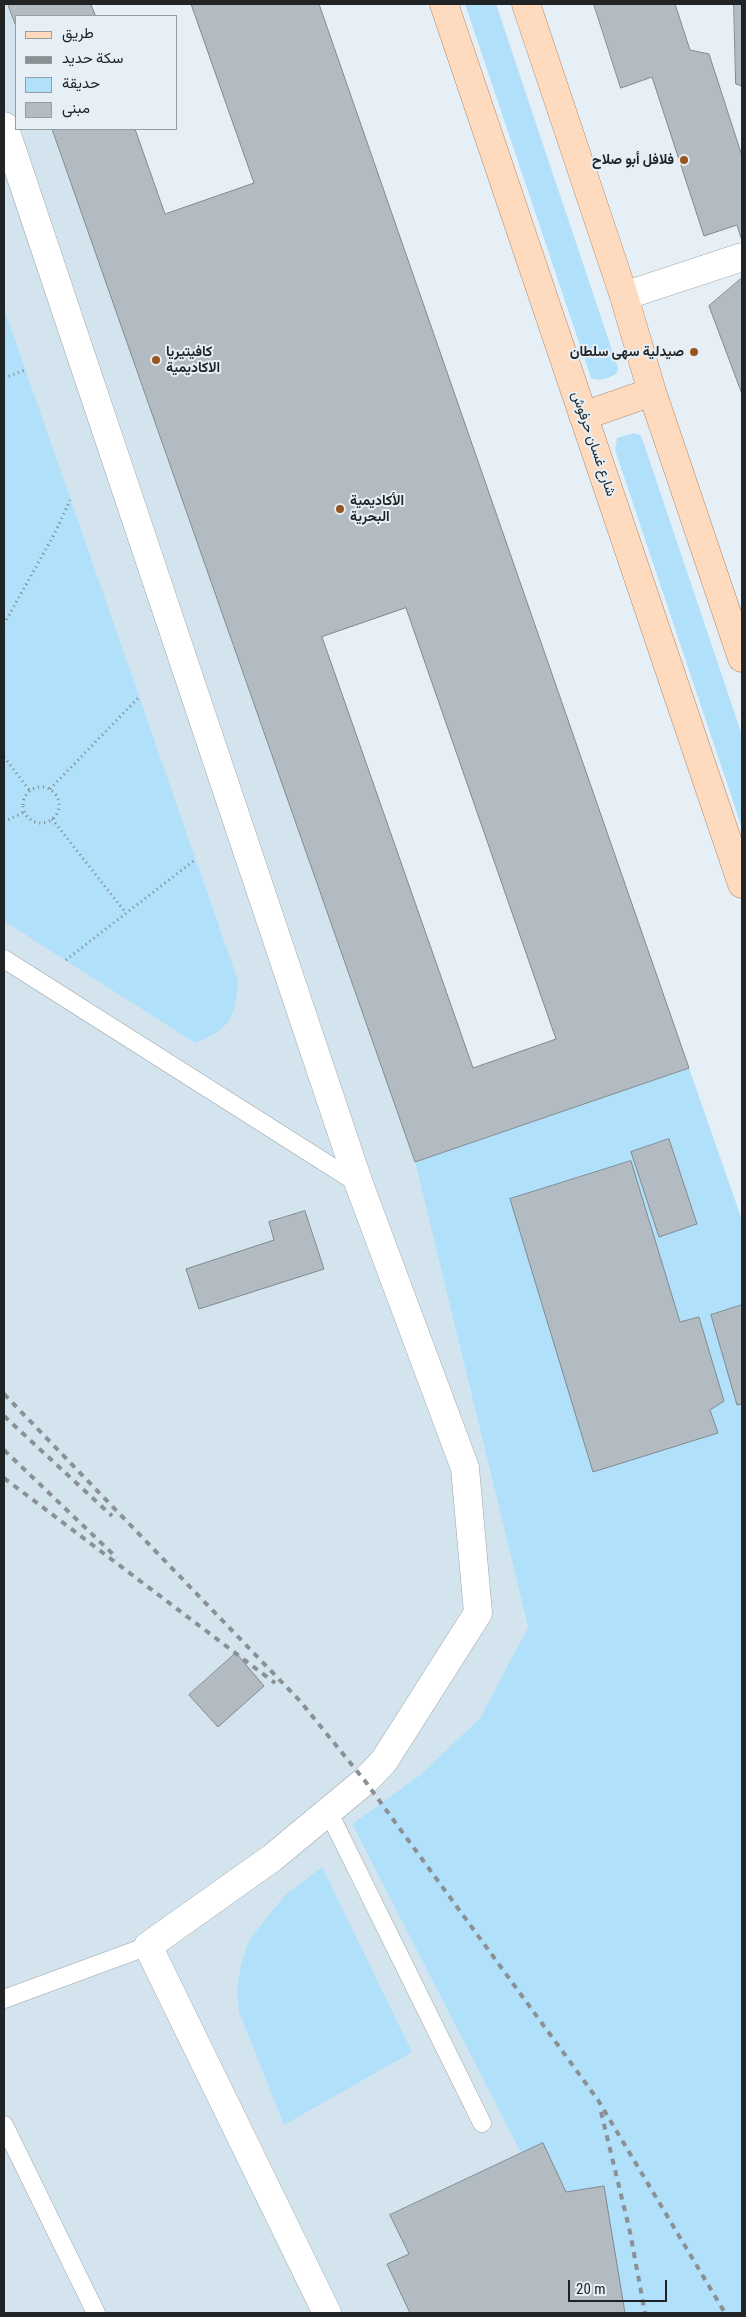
<!DOCTYPE html>
<html>
<head>
<meta charset="utf-8">
<style>
	body { margin:0 }
	#map { position:relative; width:746px; height:2317px; overflow:hidden; background:#e6eff5; font-family:"Roboto Condensed",Vazirmatn,sans-serif }
	canvas { display:block }
	.frame { position:absolute; inset:0; border:5px solid #212426; pointer-events:none }
	.legend { position:absolute; left:15px; top:15px; width:162px; height:115px; box-sizing:border-box; background:#e6eff5; border:1px solid #979ea2; margin:0; padding:6px 9px; list-style:none; font-size:15px; color:#212426 }
	.legend li { display:flex; align-items:center; gap:10px; height:25px }
	.legend b { width:25px; border:1px solid #979ea2 }
	.scale { position:absolute; left:568px; top:2280px; width:99px; height:22px; box-sizing:border-box; border:2px solid #212426; border-top:0; padding-left:6px; font-size:15px; line-height:18px; white-space:nowrap; color:#212426; -webkit-text-stroke:4px #e6eff5; paint-order:stroke }
</style>
</head>
<body>
<div id="map">
<canvas width="746" height="2317"></canvas>
<div class="frame"></div>
<ul class="legend">
<li><b style="height:6px;background:#fedabf"></b>طريق</li>
<li><b style="height:6px;background:#8a9094"></b>سكة حديد</li>
<li><b style="height:14px;background:#b1e0fb"></b>حديقة</li>
<li><b style="height:14px;background:#b2bbc1"></b>مبنى</li>
</ul>
<div class="scale">20 m</div>
</div>
<script>
const ctx = document.querySelector('canvas').getContext('2d');
ctx.lineJoin = 'round';
function fillPath(path, color) { ctx.fillStyle = color; ctx.fill(path, 'evenodd'); }
function trace(path, color, width, dash) { ctx.strokeStyle = color; ctx.lineWidth = width; ctx.lineCap = dash ? 'butt' : 'round'; ctx.setLineDash(dash || []); ctx.stroke(path); }
function label(font, color, halo, rows, align = 'center') {
  ctx.font = font + ' "Roboto Condensed",Vazirmatn,sans-serif'; ctx.lineWidth = 4; ctx.setLineDash([]); ctx.textBaseline = 'middle'; ctx.strokeStyle = halo; ctx.fillStyle = color; for (const [text, x, y, turn = 0] of rows) {
    ctx.save(); ctx.translate(x, y); ctx.rotate((+turn || 0) * Math.PI / 180); ctx.textAlign = isNaN(turn) ? turn : align; if (halo) ctx.strokeText(text, 0, 0); ctx.fillText(text, 0, 0); ctx.restore();
  }
}
const built = new Path2D(`
	M4,4H8L16,26V129H52L415,1162L528,1627L480,1718L420,1775L352,1824L603,2313H4Z`);
const green = new Path2D(`
	M465,4H496L618,368L617,373C610,378 600,382 591,378Z
	M4,308L238,981C235,1019 231,1028 195,1043L4,921Z
	M634,433L640,435L643,441L742,735V828L615,450L617,438Z
	M689,1068L742,1220V2313H603L352,1824L420,1775L480,1718L528,1627L415,1162Z
	M322,1867L412,2052L284,2125L239,2012L237,1989L241,1964L249,1940L286,1894Z`);
const building = new Path2D(`
	M8,4H319L689,1068L415,1162L52,129H176V16H16V26Z
	M91,4H191L254,183L165,214L135,129H176V16H96Z
	M594,4H675L690,50L709,54L742,156V241L737,225L704,236L652,77L621,88Z
	M734,4H742V86L736,84Z
	M742,278V394L709,306Z
	M406,608L556,1039L473,1068L322,637Z
	M669,1139L697,1224L659,1237L631,1152Z
	M631,1161L680,1322L699,1317L724,1401L710,1410L718,1433L593,1472L510,1199Z
	M305,1211L324,1269L199,1309L186,1269L274,1240L269,1222Z
	M742,1305V1404L737,1405L711,1315Z
	M236,1653L264,1686L218,1727L189,1695Z
	M543,2143L566,2192L604,2186L625,2313H410L387,2264L409,2254L390,2215Z`);
const path = new Path2D(`
	M4,378L25,370
	M4,624L56,531L70,500
	M4,757L30,791
	M23 805a18 18 0 1 1 36 0a18 18 0 1 1-36 0Z
	M50,789L139,697
	M52,819L126,913
	M4,822L24,812
	M66,960L196,859`);
const lane = new Path2D(`
	M4,959L359,1184
	M328,1811L482,2123
	M4,1999L148,1946
	M4,2125L96,2313`);
const street = new Path2D(`
	M4,126L359,1184L465,1468L478,1613L384,1761L365,1781L272,1858L148,1946L327,2313
	M624,296L742,257`);
const primary = new Path2D(`
	M444,4L742,884
	M526,4L624,296L652,392L742,658
	M583,416L652,392`);
const rail = new Path2D(`
	M4,1394L300,1701L365,1781L598,2100L725,2313
	M4,1416L112,1516
	M4,1450L117,1558
	M4,1478L275,1683
	M601,2112L630,2232L645,2313`);
const markers = [
	[684,160,5,"#94561c"],
	[694,352,5,"#94561c"],
	[156,360,5,"#94561c"],
	[340,509,5,"#94561c"]
];
const poiNames = [
	["فلافل أبو صلاح",674,160],
	["كافيتيريا",166,352,"left"],
	["الاكاديمية",166,368,"left"],
	["صيدلية سهى سلطان",684,352],
	["الأكاديمية",350,501,"left"],
	["البحرية",350,517,"left"]
];
const streetNames = [
	["شارع غسان حرفوش",593,444,71]
];
fillPath(built, '#d3e4ee');
fillPath(green, '#b1e0fb');
fillPath(building, '#b2bbc1');
trace(building, '#818a8f', 1);
trace(lane, '#9da6ab', 19);
trace(street, '#9da6ab', 29);
trace(primary, '#b08b6e', 29);
trace(path, '#7d8387', 3, [1, 4]);
trace(lane, '#fff', 18);
trace(street, '#fff', 28);
trace(primary, '#fedabf', 28);
trace(rail, '#8a9094', 4, [6, 6]);
for (const [x, y, r, color] of markers) { const dot = new Path2D(); dot.arc(x, y, r, 0, 2 * Math.PI); ctx.fillStyle = color; ctx.fill(dot); trace(dot, '#e6eff5', 2); }
label('bold 14px', '#212426', '#e6eff5', poiNames, 'right');
label('14px', '#212426', '#e6eff5', streetNames);
</script>
</body>
</html>
